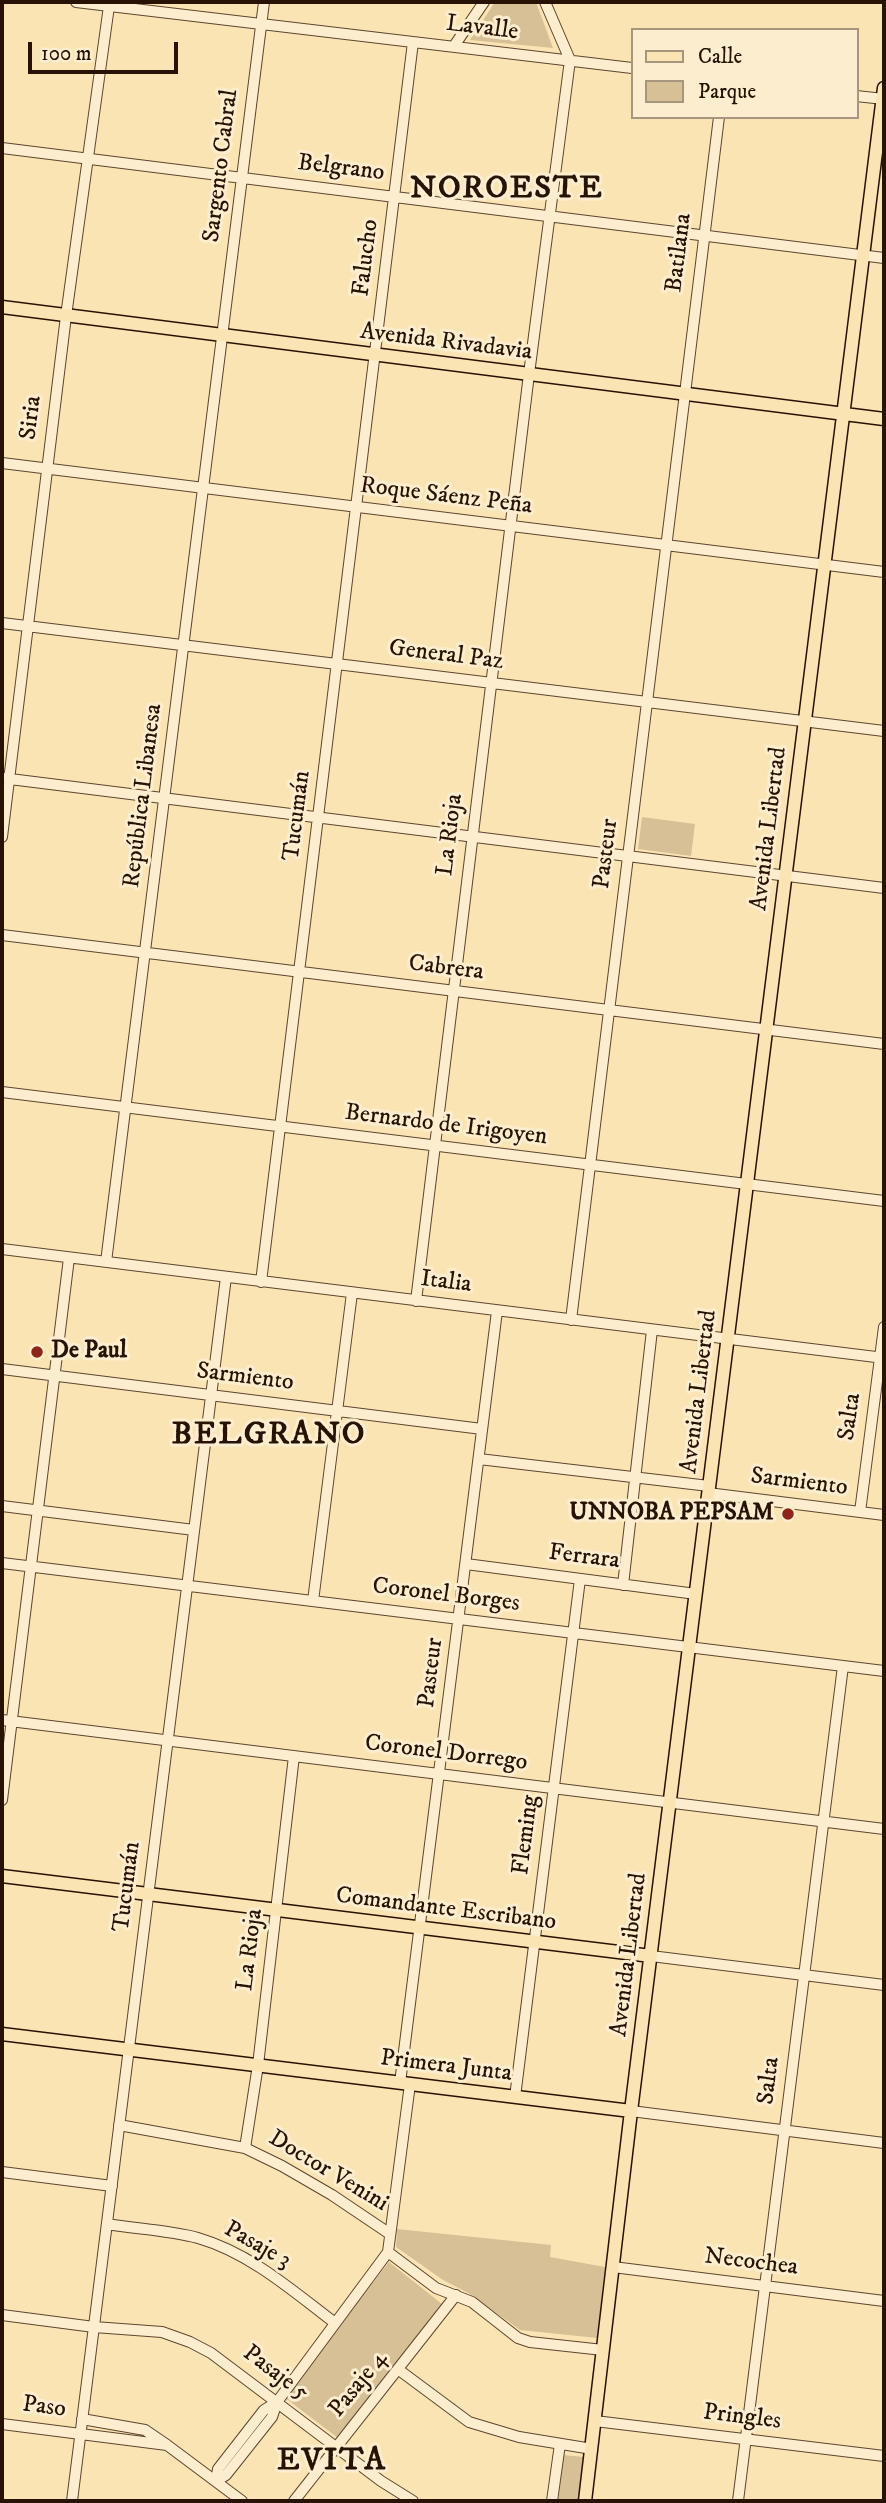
<!DOCTYPE html>
<html>
<head>
<meta charset="utf-8">
<style>
	body { margin:0 }
	#map { position:relative; width:886px; height:2503px; overflow:hidden; background:#fbe4b4; font-family:"IM FELL DW Pica",serif }
	canvas { display:block }
	.frame { position:absolute; inset:0; border:4px solid #281203; pointer-events:none }
	.legend { position:absolute; left:631px; top:28px; width:228px; height:91px; box-sizing:border-box; background:#fcedce; border:2px solid #a7957d; margin:0; padding:9px 12px; list-style:none; font-size:21px; color:#281203 }
	.legend li { display:flex; align-items:center; gap:14px; height:35px }
	.legend b { width:35px; border:2px solid #a7957d }
	.scale { position:absolute; left:28px; top:42px; width:150px; height:32px; box-sizing:border-box; border:4px solid #281203; border-top:0; padding-left:9px; font-size:21px; line-height:24px; white-space:nowrap; color:#281203; -webkit-text-stroke:5px #fcedce; paint-order:stroke }
</style>
</head>
<body>
<div id="map">
<canvas width="886" height="2503"></canvas>
<div class="frame"></div>
<ul class="legend">
<li><b style="height:9px;background:#fbe4b4"></b>Calle</li>
<li><b style="height:19px;background:#d7c096"></b>Parque</li>
</ul>
<div class="scale">100 m</div>
</div>
<script>
const ctx = document.querySelector('canvas').getContext('2d');
ctx.lineJoin = 'round';
function fillPath(path, color) { ctx.fillStyle = color; ctx.fill(path, 'evenodd'); }
function trace(path, color, width, dash) { ctx.strokeStyle = color; ctx.lineWidth = width; ctx.lineCap = dash ? 'butt' : 'round'; ctx.setLineDash(dash || []); ctx.stroke(path); }
function label(font, color, halo, rows, align = 'center') {
  ctx.font = font + ' "IM FELL DW Pica",serif'; ctx.lineWidth = 6; ctx.setLineDash([]); ctx.textBaseline = 'middle'; ctx.strokeStyle = halo; ctx.fillStyle = color; for (const [text, x, y, turn = 0] of rows) {
    ctx.save(); ctx.translate(x, y); ctx.rotate((+turn || 0) * Math.PI / 180); ctx.textAlign = isNaN(turn) ? turn : align; if (halo) ctx.strokeText(text, 0, 0); ctx.fillText(text, 0, 0); ctx.restore();
  }
}
const green = new Path2D(`
	M495,2H536L553,48L470,40Z
	M642,817L695,824L691,856L638,849Z
	M397,2229L551,2245L550,2257L605,2267L597,2338L520,2330L470,2294L443,2280L396,2247Z
	M389,2262L442,2304L338,2438L284,2397Z
	M563,2455L584,2457L578,2501H558Z`);
const minor = new Path2D(`
	M76,2L632,68
	M454,46L484,2
	M856,96L884,99
	M2,148L884,258
	M2,463L884,572
	M2,623L884,731
	M2,778L884,888
	M2,837L66,316L109,6
	M2,935L884,1044
	M2,1092L884,1201
	M2,1249L884,1358
	M106,1262L264,2
	M261,1282L413,42
	M416,1301L529,374L570,60L545,2
	M571,1320L719,117
	M2,1369L482,1429
	M479,1459L709,1486
	M708,1493L884,1515
	M2,1506L194,1530
	M860,1512L884,1327
	M2,1563L884,1671
	M466,1564L696,1594
	M623,1585L652,1330
	M313,1601L352,1293
	M2,1720L884,1829
	M2,1800L69,1258
	M651,1956L884,1985
	M400,2083L497,1311
	M515,2097L580,1579
	M631,2111L884,2143
	M119,2125L245,2148L282,2166L332,2195L390,2234
	M245,2148L258,2065L294,1756
	M2,2172L112,2186
	M107,2224C136,2229 169,2230 198,2238C250,2253 293,2291 335,2323
	M388,2252L436,2288L472,2302L518,2338L530,2342L603,2350
	M613,2267L884,2301
	M2,2315L94,2327L162,2332L190,2342L211,2353L381,2481L413,2501
	M399,2370L469,2422L519,2437L592,2449
	M82,2419L145,2430L167,2445
	M595,2421L884,2456
	M2,2424L167,2445L242,2501
	M216,2481L226,2475L272,2417L277,2402L388,2252L410,2084
	M216,2481L218,2469L264,2410L277,2402
	M72,2501L226,1277
	M294,2501L456,2295
	M552,2501L560,2444
	M738,2501L843,1666`);
const major = new Path2D(`
	M2,307L884,419
	M2,1876L651,1956
	M2,2034L631,2111
	M585,2501L631,2111L884,88`);
const markers = [
	[37,1352,7,"#8f2418"],
	[788,1514,7,"#8f2418"]
];
const streetNames = [
	["Lavalle",482,29,7],
	["Sargento Cabral",222,166,-83],
	["Belgrano",341,169,7],
	["Batilana",680,253,-83],
	["Falucho",367,258,-83],
	["Avenida Rivadavia",446,343,7],
	["Siria",32,418,-83],
	["Roque Sáenz Peña",446,497,7],
	["General Paz",446,656,7],
	["República Libanesa",144,796,-83],
	["Tucumán",298,816,-83],
	["Avenida Libertad",770,829,-83],
	["La Rioja",451,835,-83],
	["Pasteur",607,854,-83],
	["Cabrera",446,969,7],
	["Bernardo de Irigoyen",446,1126,7],
	["Italia",446,1283,7],
	["Sarmiento",245,1378,7],
	["Avenida Libertad",700,1392,-83],
	["Salta",851,1417,-82],
	["Sarmiento",799,1483,7],
	["Ferrara",584,1558,7],
	["Coronel Borges",446,1596,7],
	["Pasteur",432,1673,-83],
	["Coronel Dorrego",446,1754,7],
	["Fleming",527,1835,-83],
	["Tucumán",128,1887,-83],
	["Comandante Escribano",446,1910,7],
	["La Rioja",251,1950,-83],
	["Avenida Libertad",630,1955,-83],
	["Primera Junta",446,2067,7],
	["Salta",770,2081,-83],
	["Doctor Venini",328,2172,31],
	["Pasaje 3",257,2246,29],
	["Necochea",751,2263,7],
	["Pasaje 5",275,2374,37],
	["Pasaje 4",359,2385,-51],
	["Paso",44,2408,7],
	["Pringles",742,2418,7]
];
const poiNames = [
	["De Paul",51,1352],
	["UNNOBA PEPSAM",774,1514,"right"]
];
const districtNames = [
	["NOROESTE",507,190],
	["BELGRANO",269,1436],
	["EVITA",332,2462]
];
fillPath(green, '#d7c096');
trace(minor, '#5d462f', 12);
trace(major, '#281203', 15);
trace(minor, '#fcedce', 10);
trace(major, '#fbe4b4', 12);
for (const [x, y, r, color] of markers) { const dot = new Path2D(); dot.arc(x, y, r, 0, 2 * Math.PI); ctx.fillStyle = color; ctx.fill(dot); trace(dot, '#fcedce', 2.5); }
label('24px', '#281203', '#fcedce', streetNames);
label('bold 24px', '#281203', '#fcedce', poiNames, 'left');
ctx.letterSpacing = '2px';
label('bold 32px', '#281203', '#fcedce', districtNames);
ctx.letterSpacing = '0px';
</script>
</body>
</html>
